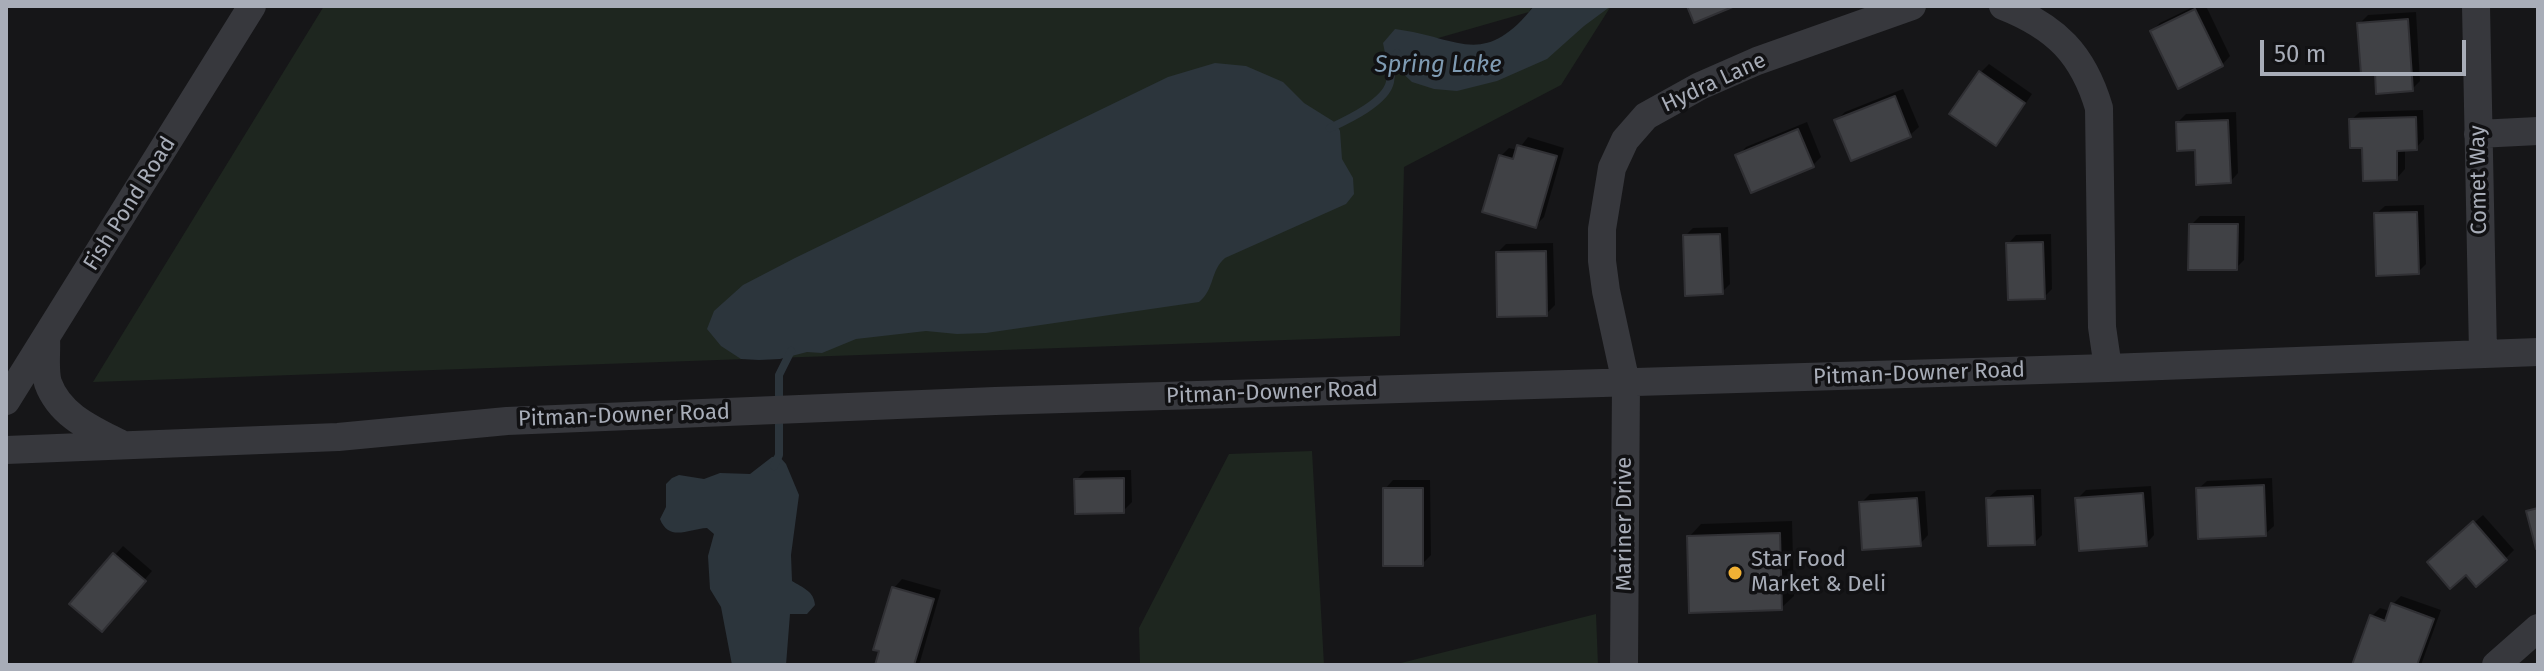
<!DOCTYPE html>
<html>
<head>
<meta charset="utf-8">
<style>
	body { margin:0 }
	#map { position:relative; width:2544px; height:671px; overflow:hidden; background:#161618; font-family:"Fira Sans",sans-serif }
	canvas { display:block }
	.frame { position:absolute; inset:0; border:8px solid #a8adb8; pointer-events:none }
	.scale { position:absolute; left:2260px; top:40px; width:206px; height:36px; box-sizing:border-box; border:4px solid #a8adb8; border-top:0; padding-left:10px; font-size:24px; line-height:28px; white-space:nowrap; color:#a8adb8; -webkit-text-stroke:6px #111113; paint-order:stroke }
</style>
</head>
<body>
<div id="map">
<canvas width="2544" height="671"></canvas>
<div class="frame"></div>
<div class="scale">50 m</div>
</div>
<script>
const ctx = document.querySelector('canvas').getContext('2d');
ctx.lineJoin = 'round';
function fillPath(path, color) { ctx.fillStyle = color; ctx.fill(path, 'evenodd'); }
function trace(path, color, width, dash) { ctx.strokeStyle = color; ctx.lineWidth = width; ctx.lineCap = dash ? 'butt' : 'round'; ctx.setLineDash(dash || []); ctx.stroke(path); }
function label(font, color, halo, rows, align = 'center') {
  ctx.font = font + ' "Fira Sans",sans-serif'; ctx.lineWidth = 7; ctx.setLineDash([]); ctx.textBaseline = 'middle'; ctx.strokeStyle = halo; ctx.fillStyle = color; for (const [text, x, y, turn = 0] of rows) {
    ctx.save(); ctx.translate(x, y); ctx.rotate((+turn || 0) * Math.PI / 180); ctx.textAlign = isNaN(turn) ? turn : align; if (halo) ctx.strokeText(text, 0, 0); ctx.fillText(text, 0, 0); ctx.restore();
  }
}
const green = new Path2D(`
	M324,6H1532L1529,12L1386,53L1457,91L1583,6H1611L1561,85L1404,167L1400,336L93,382Z
	M1312,451L1324,665H1140L1139,628L1229,454Z
	M1596,614L1598,665H1393Z`);
const water = new Path2D(`
	M1534,6H1611L1584,26L1547,59L1497,81L1457,91L1434,89L1412,82L1393,64L1385,53L1383,43L1395,29C1459,37 1483,70 1534,6Z
	M1215,63L1246,66L1283,82L1304,103L1336,123L1340,131L1342,159L1353,178L1354,194L1346,204L1225,258C1210,271 1215,289 1199,302L986,333L957,334L926,331L856,339L822,353L807,352L780,359L759,360L741,359L721,346L707,329L714,311L743,285L795,258L1168,77Z
	M779,456L786,464L799,495L791,555L792,581C803,588 814,591 815,605L807,614H790L786,665H732L721,607L710,589L708,556L714,534L707,528C688,529 669,542 660,519L666,507V484L672,478L679,475L704,479L720,473L750,474L772,457Z`);
const shadow = new Path2D(`
	M2195,6H2206L2230,56L2222,65L2152,31L2160,23Z
	M2416,12L2420,81L2412,89L2377,71L2359,24L2368,15Z
	M1989,64L2032,94L2004,135L1996,143L1980,73Z
	M1903,89L1919,127L1910,135L1852,159L1837,120L1845,112Z
	M2423,110L2424,139L2416,148H2405V169L2397,178L2364,146L2351,120L2360,112Z
	M2236,112L2238,173L2230,182L2197,148L2178,122L2186,114Z
	M1807,122L1821,157L1813,165L1738,156L1746,147Z
	M1528,137L1564,148L1544,217L1535,226L1501,156L1509,148L1518,150Z
	M2424,205L2426,264L2418,272L2376,214L2385,206Z
	M2200,216H2245L2244,260L2236,268L2191,225Z
	M1728,227L1730,284L1722,292L1685,236L1693,228Z
	M2051,234L2052,289L2044,297L2008,244L2016,235Z
	M1553,243L1555,305L1546,314L1498,252L1506,244Z
	M1131,470L1132,502L1123,511L1076,480L1085,471Z
	M2272,478L2274,526L2265,534L2198,489L2207,481Z
	M1393,480H1430L1431,555L1422,564L1385,489Z
	M2151,486L2154,535L2146,544L2077,499L2086,490Z
	M2041,489L2042,535L2034,543L1988,498L1997,490Z
	M1925,491L1928,535L1920,544L1861,503L1870,494Z
	M2483,515L2514,550L2505,559L2466,573L2438,554Z
	M1792,521L1794,596L1781,608L1689,537L1701,524Z
	M123,546L152,571L110,621L115,555Z
	M902,579L941,590L919,665H877L894,588Z
	M2401,596L2441,610L2421,665H2354L2372,616L2380,608L2390,611L2393,604Z`);
const stream = new Path2D(`
	M1330,128C1347,120 1386,102 1390,82C1393,70 1387,62 1397,53
	M774,466L779,455V375L791,351`);
const building = new Path2D(`
	M1687,6H1735L1694,23Z
	M2195,9L2223,66L2178,89L2150,31Z
	M2408,19L2413,91L2376,94L2375,73L2361,74L2357,23Z
	M1979,71L2025,103L1996,146L1949,114Z
	M1895,96L1911,137L1851,161L1834,120Z
	M2416,117L2417,150L2397,151V180L2363,181L2362,148H2350L2349,119Z
	M2228,120L2231,183L2196,185L2195,150L2177,151L2176,122Z
	M1798,129L1814,167L1751,193L1735,155Z
	M1517,145L1557,156L1536,228L1482,212L1499,155L1513,159Z
	M2417,212L2419,274L2376,276L2374,213Z
	M2189,224H2238L2237,270H2188Z
	M1720,234L1723,294L1685,296L1683,235Z
	M2043,242L2045,299L2008,300L2006,243Z
	M1546,251L1547,316L1497,317L1496,252Z
	M1124,478V513L1075,514L1074,479Z
	M2264,485L2266,536L2198,539L2196,488Z
	M1383,488H1423V566H1383Z
	M2143,493L2147,546L2079,551L2075,498Z
	M2033,496L2035,545L1988,546L1986,498Z
	M1917,498L1921,546L1862,550L1859,502Z
	M2538,508V548L2536,549L2526,511Z
	M2473,521L2507,560L2476,587L2466,575L2450,589L2427,562Z
	M1780,533L1782,610L1689,613L1687,536Z
	M113,553L146,581L102,632L69,604Z
	M892,587L934,599L914,665H875L879,651L873,650Z
	M2391,603L2434,619L2417,665H2352L2370,615L2385,621Z`);
const minor = new Path2D(`
	M2003,6C2056,27 2083,54 2099,108L2102,327L2108,368
	M2476,6L2483,353
	M2478,134L2538,131
	M46,338C47,351 44,370 48,383C60,416 92,429 121,444
	M6,401L252,6
	M6,450L338,437L507,421L995,401L2108,368L2538,352
	M1624,665L1626,383L1606,291L1602,261V229L1612,168L1625,140L1646,116L1700,86L1757,61L1912,6
	M2496,665L2538,628`);
const markers = [
	[1735,573,8,"#f2b134"]
];
const streetNames = [
	["Hydra Lane",1714,83,-25],
	["Comet Way",2479,180,-91],
	["Fish Pond Road",130,204,-58],
	["Pitman-Downer Road",1919,374,-2],
	["Pitman-Downer Road",1272,393,-2],
	["Pitman-Downer Road",624,416,-2],
	["Mariner Drive",1625,524,-90]
];
const poiNames = [
	["Star Food",1751,560],
	["Market & Deli",1751,585]
];
const waterNames = [
	["Spring Lake",1438,65]
];
fillPath(green, '#1e261f');
fillPath(water, '#2c353c');
fillPath(shadow, '#0007');
trace(stream, '#2c353c', 8);
fillPath(building, '#404145');
trace(building, '#303034', 2);
trace(minor, '#37383d', 28);
for (const [x, y, r, color] of markers) { const dot = new Path2D(); dot.arc(x, y, r, 0, 2 * Math.PI); ctx.fillStyle = color; ctx.fill(dot); trace(dot, '#111113', 3); }
label('22px', '#a8adb8', '#111113', streetNames);
label('22px', '#a8adb8', '#111113', poiNames, 'left');
label('italic 24px', '#7f9bb3', '#111113', waterNames);
</script>
</body>
</html>
